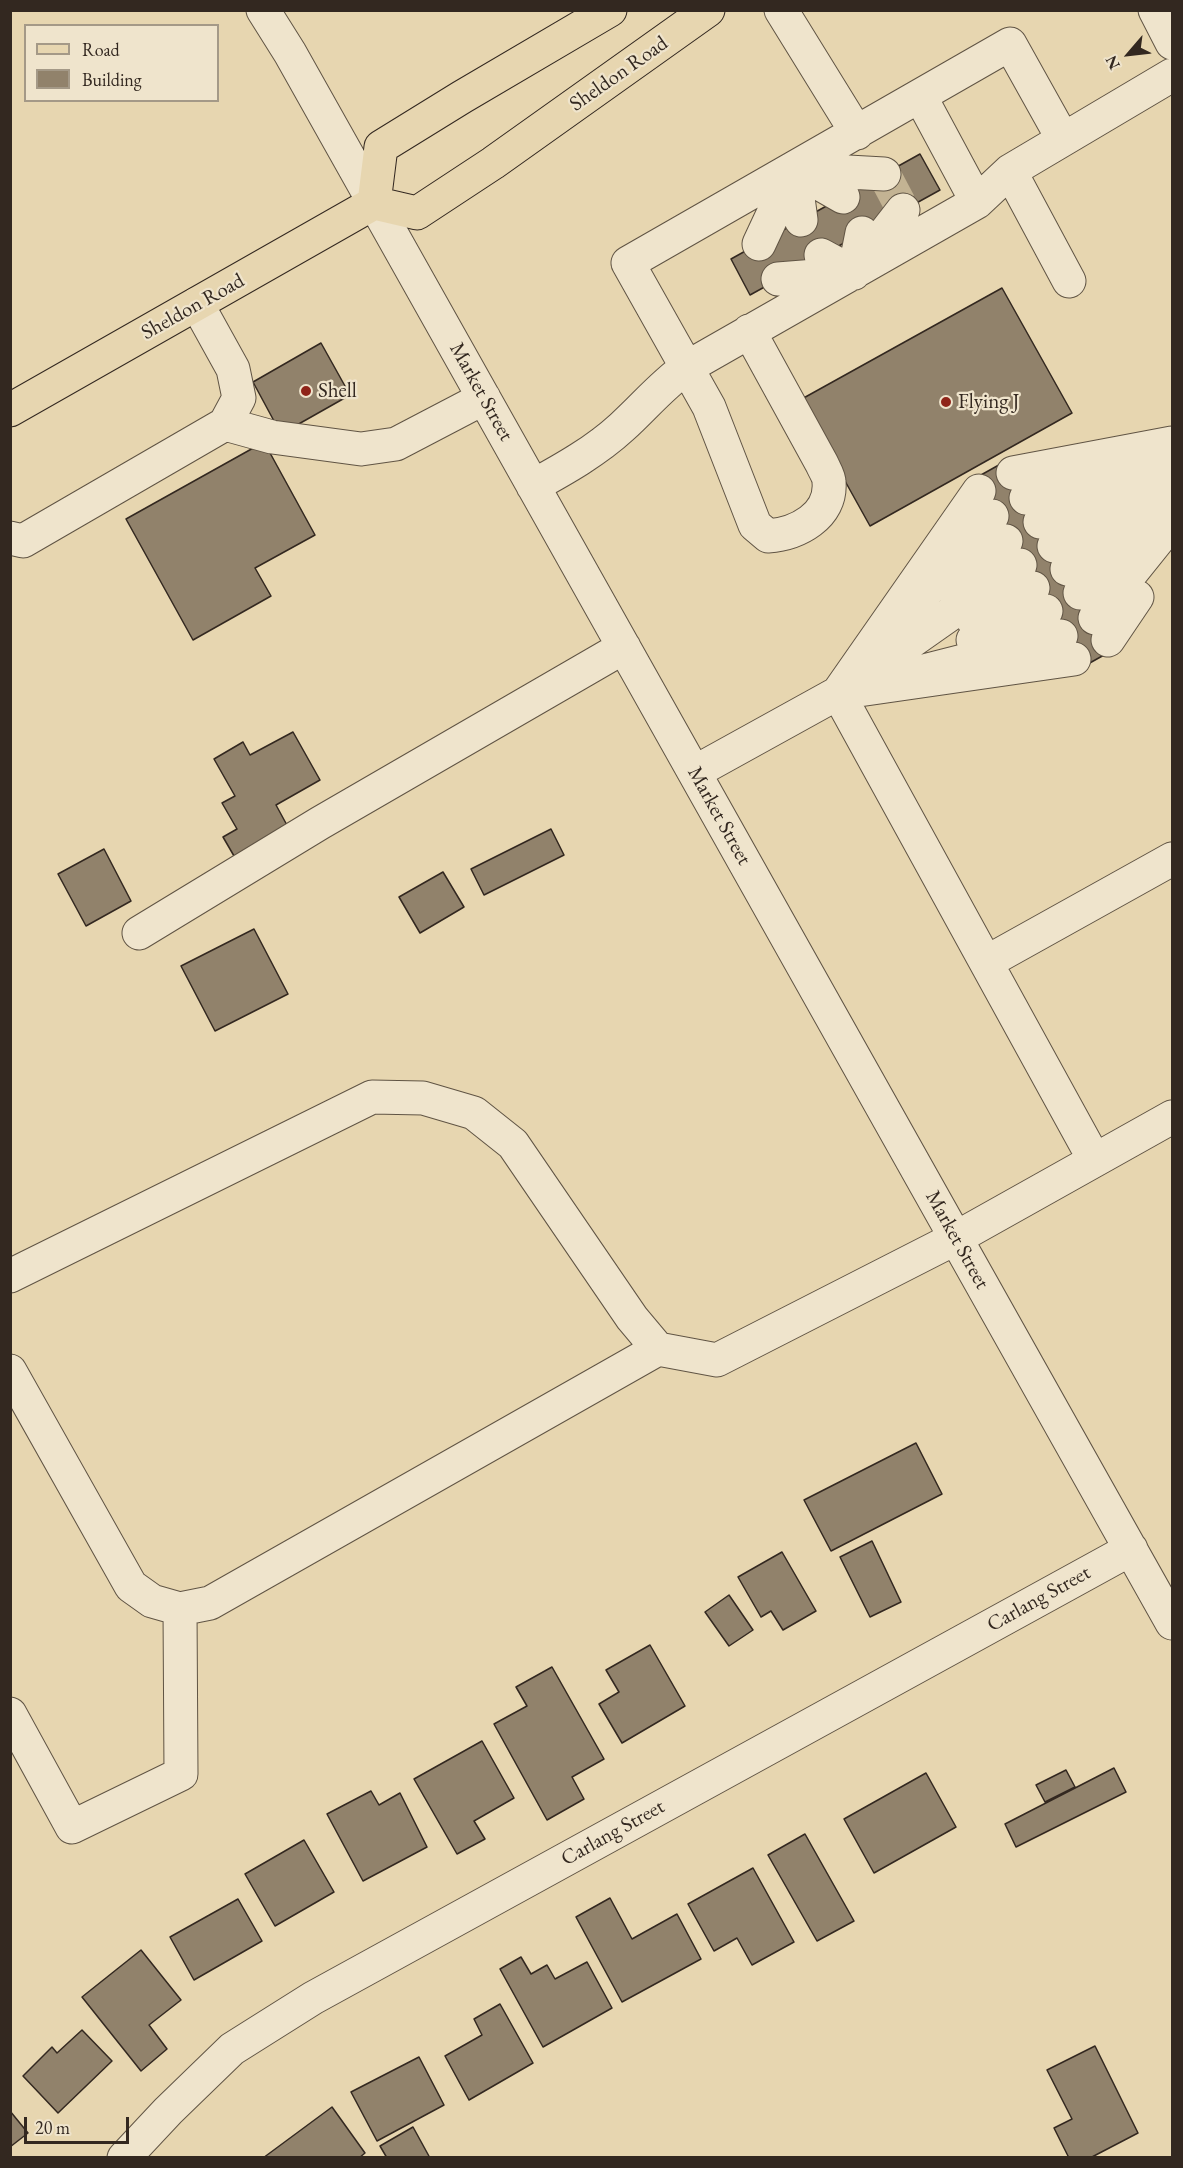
<!DOCTYPE html>
<html>
<head>
<meta charset="utf-8">
<style>
	body { margin:0 }
	#map { position:relative; width:1183px; height:2168px; overflow:hidden; background:#e7d6b0; font-family:"EB Garamond",serif }
	canvas { display:block }
	.frame { position:absolute; inset:0; border:12px solid #332820; pointer-events:none }
	.legend { position:absolute; left:24px; top:24px; width:195px; height:78px; box-sizing:border-box; background:#efe4cc; border:2px solid #a49987; margin:0; padding:8px 10px; list-style:none; font-size:18px; color:#332820 }
	.legend li { display:flex; align-items:center; gap:12px; height:30px }
	.legend b { width:30px; border:2px solid #a49987 }
	.north { position:absolute; left:1099px; top:24px; width:60px; height:60px; -webkit-text-stroke:4px #efe4cc; paint-order:stroke; rotate:242deg; font-size:16px; font-weight:700; line-height:24px; text-align:center; color:#332820 }
	.north::after { content:''; display:block; margin:auto; width:21px; height:27px; background:#332820; clip-path:polygon(50% 0,100% 100%,50% 72%,0 100%) }
	.scale { position:absolute; left:24px; top:2117px; width:105px; height:27px; box-sizing:border-box; border:3px solid #332820; border-top:0; padding-left:8px; font-size:18px; line-height:21px; white-space:nowrap; color:#332820; -webkit-text-stroke:4px #efe4cc; paint-order:stroke }
</style>
</head>
<body>
<div id="map">
<canvas width="1183" height="2168"></canvas>
<div class="frame"></div>
<ul class="legend">
<li><b style="height:8px;background:#e7d6b0"></b>Road</li>
<li><b style="height:16px;background:#91826b"></b>Building</li>
</ul>
<div class="north">N</div>
<div class="scale">20 m</div>
</div>
<script>
const ctx = document.querySelector('canvas').getContext('2d');
ctx.lineJoin = 'round';
function fillPath(path, color) { ctx.fillStyle = color; ctx.fill(path, 'evenodd'); }
function trace(path, color, width, dash) { ctx.strokeStyle = color; ctx.lineWidth = width; ctx.lineCap = dash ? 'butt' : 'round'; ctx.setLineDash(dash || []); ctx.stroke(path); }
function label(font, color, halo, rows, align = 'center') {
  ctx.font = font + ' "EB Garamond",serif'; ctx.lineWidth = 4.5; ctx.setLineDash([]); ctx.textBaseline = 'middle'; ctx.strokeStyle = halo; ctx.fillStyle = color; for (const [text, x, y, turn = 0] of rows) {
    ctx.save(); ctx.translate(x, y); ctx.rotate((+turn || 0) * Math.PI / 180); ctx.textAlign = isNaN(turn) ? turn : align; if (halo) ctx.strokeText(text, 0, 0); ctx.fillText(text, 0, 0); ctx.restore();
  }
}
const building = new Path2D(`
	M920,154L940,190L750,295L731,259Z
	M1002,288L1072,413L870,526L800,400Z
	M321,343L350,395L281,434L253,382Z
	M264,442L315,535L255,568L271,596L193,640L126,519Z
	M1006,461L1113,650L1079,669L972,480Z
	M293,732L320,780L276,805L294,838L241,868L223,837L237,829L222,803L235,796L214,759L243,742L250,755Z
	M551,829L564,855L484,895L471,869Z
	M104,849L131,901L86,926L58,874Z
	M443,872L464,907L420,933L399,897Z
	M254,929L288,994L215,1031L181,966Z
	M916,1443L942,1494L831,1551L804,1500Z
	M872,1541L901,1602L870,1617L840,1557Z
	M782,1552L816,1611L783,1630L771,1611L761,1617L738,1577Z
	M729,1595L753,1630L729,1646L705,1612Z
	M650,1645L685,1706L622,1743L599,1704L619,1692L606,1670Z
	M552,1667L604,1759L572,1777L584,1799L547,1820L494,1724L527,1706L516,1687Z
	M482,1741L514,1798L474,1821L485,1839L457,1854L414,1779Z
	M1114,1768L1126,1792L1016,1847L1005,1824Z
	M1066,1770L1075,1787L1045,1802L1036,1785Z
	M926,1773L956,1827L874,1873L844,1819Z
	M371,1791L379,1805L400,1793L427,1847L363,1881L327,1814Z
	M805,1834L854,1921L817,1941L768,1855Z
	M304,1840L334,1892L275,1926L245,1874Z
	M753,1868L794,1942L752,1965L737,1938L714,1951L688,1904Z
	M610,1898L632,1939L677,1914L701,1959L622,2002L576,1917Z
	M238,1899L262,1941L194,1980L170,1937Z
	M141,1950L181,2000L149,2025L167,2049L141,2071L82,1997Z
	M521,1957L531,1974L547,1965L555,1979L587,1962L612,2008L543,2047L500,1969Z
	M500,2004L533,2063L469,2100L445,2056L482,2035L474,2019Z
	M82,2030L112,2061L58,2113L23,2076L52,2047L57,2053Z
	M1095,2046L1138,2133L1090,2158H1069L1054,2128L1072,2119L1047,2070Z
	M419,2057L444,2105L377,2141L351,2092Z
	M332,2107L365,2153L359,2158H263Z
	M10,2111L28,2133L10,2147Z
	M413,2127L430,2158H387L380,2146Z`);
const minorTunnel = new Path2D(`
	M884,174L903,210`);
const minor = new Path2D(`
	M263,10L290,53L1172,1623
	M781,10L857,133
	M1155,10L1172,43
	M920,96L977,202
	M1010,171L1069,281
	M843,197L794,169L884,174
	M862,233L854,273L903,210
	M759,244L794,169L801,220
	M778,279L854,273L821,255
	M749,331L822,464C824,469 829,476 829,482C832,516 797,534 768,536L755,525L709,407L628,263L1010,44L1063,139
	M225,424L272,437L361,449L396,444L484,398
	M1013,473L1172,443
	M533,486C564,469 596,451 622,427C644,407 662,385 686,368L977,202L1010,171L1172,75
	M979,491L838,693L992,516
	M1026,498L1099,475
	M1040,522L1172,462
	M10,538L23,541L225,424L239,398L233,369L197,304
	M1054,546L1125,503
	M1067,569L1172,487
	M952,589L1006,541
	M1080,593L1135,539
	M1095,618L1172,522
	M973,620L1033,588
	M1061,636L838,693L1074,659
	M973,640L1046,611
	M1108,640L1137,597
	M882,662L1020,565
	M695,772L838,693L1094,1159
	M139,933L320,823L624,647
	M987,962L1172,859
	M10,1276L372,1097L423,1098L474,1113L513,1144L632,1318L658,1349L717,1360L956,1238L1172,1117
	M10,1371L131,1586L152,1601L180,1609L210,1603L658,1349
	M10,1714L72,1827L181,1774L180,1609
	M124,2158L168,2111L232,2049L313,1998L1131,1549`);
const major = new Path2D(`
	M374,203L381,147L462,97L610,10
	M10,410L374,203L417,213L493,163L708,10`);
const markers = [
	[306,391,6,"#8f2418"],
	[946,402,6,"#8f2418"]
];
const streetNames = [
	["Sheldon Road",619,74,-35],
	["Sheldon Road",193,307,-29],
	["Market Street",481,392,61],
	["Market Street",719,816,61],
	["Market Street",957,1240,61],
	["Carlang Street",1039,1599,-29],
	["Carlang Street",613,1833,-29]
];
const poiNames = [
	["Shell",318,391],
	["Flying J",958,402]
];
fillPath(building, '#91826b');
trace(building, '#332820', 1.5);
trace(minorTunnel, '#c3b393', 33, [33, 16]);
trace(minor, '#605444', 35);
trace(major, '#332820', 35);
trace(minor, '#efe4cc', 33);
trace(major, '#e7d6b0', 33);
for (const [x, y, r, color] of markers) { const dot = new Path2D(); dot.arc(x, y, r, 0, 2 * Math.PI); ctx.fillStyle = color; ctx.fill(dot); trace(dot, '#efe4cc', 2); }
label('21px', '#332820', '#efe4cc', streetNames);
label('21px', '#332820', '#efe4cc', poiNames, 'left');
</script>
</body>
</html>
